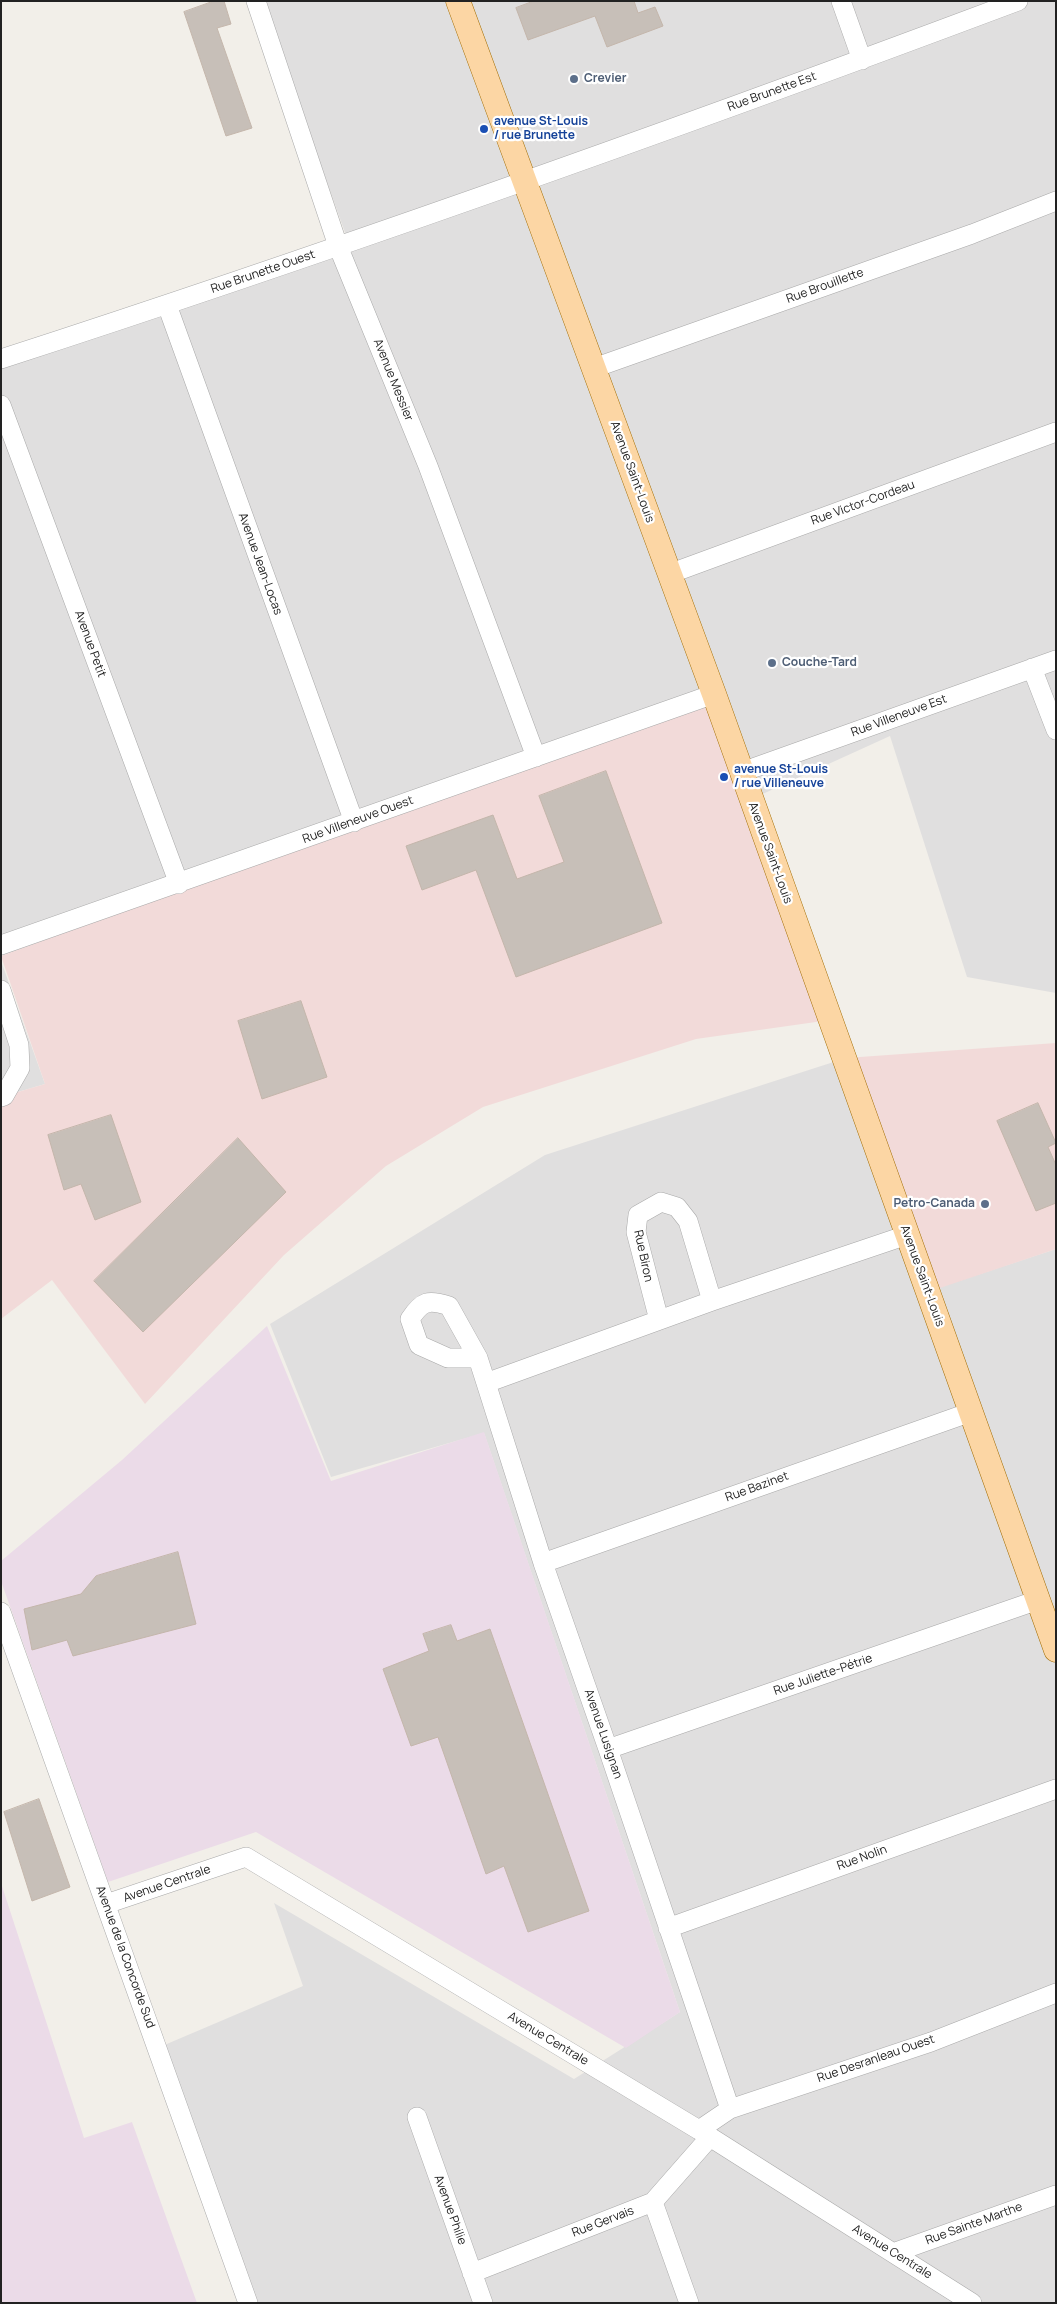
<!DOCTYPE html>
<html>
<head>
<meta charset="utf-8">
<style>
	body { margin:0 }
	#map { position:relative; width:1057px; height:2304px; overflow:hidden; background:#f2efe9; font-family:Manrope,sans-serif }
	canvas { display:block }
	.frame { position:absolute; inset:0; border:2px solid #222; pointer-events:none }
</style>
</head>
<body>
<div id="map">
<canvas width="1057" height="2304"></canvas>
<div class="frame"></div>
</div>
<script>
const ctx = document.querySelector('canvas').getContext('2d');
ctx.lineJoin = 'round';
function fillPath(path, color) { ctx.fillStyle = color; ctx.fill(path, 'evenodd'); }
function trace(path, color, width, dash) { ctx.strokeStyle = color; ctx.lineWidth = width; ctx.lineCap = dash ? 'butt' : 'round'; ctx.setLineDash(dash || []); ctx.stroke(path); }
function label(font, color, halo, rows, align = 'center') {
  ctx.font = font + ' Manrope,sans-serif'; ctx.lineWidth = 4.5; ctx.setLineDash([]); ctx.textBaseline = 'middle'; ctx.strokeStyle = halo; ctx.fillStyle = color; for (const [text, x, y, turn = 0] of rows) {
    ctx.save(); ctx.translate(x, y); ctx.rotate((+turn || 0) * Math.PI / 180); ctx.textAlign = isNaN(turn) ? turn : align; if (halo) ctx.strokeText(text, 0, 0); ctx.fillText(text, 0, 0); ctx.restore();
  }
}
const residential = new Path2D(`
	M262,1H1056V993L967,977L890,736L756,797L181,890L1,956V365L347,238Z
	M1,961L45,1084L1,1097Z
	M846,1058L934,1289L1056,1249V2303H240L148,2052L303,1986L274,1903L574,2079L680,2012L484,1433L331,1477L270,1324L545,1155Z`);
const commercial = new Path2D(`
	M714,694L830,1020L696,1039L483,1107L386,1166L284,1255L145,1404L52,1280L1,1319V1097L45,1084L1,956Z
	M1056,1043V1249L934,1290L846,1058Z`);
const industrial = new Path2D(`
	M267,1326L331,1481L484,1432L680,2012L626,2048L256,1832L108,1882L1,1581V1561L122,1460Z
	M1,1883L84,2138L132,2122L197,2303H1Z`);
const building = new Path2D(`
	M214,1H224L231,24L217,28L252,128L226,136L184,12Z
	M534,1H634L638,13L655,7L663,26L607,47L595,16L528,40L516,8Z
	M606,771L662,923L516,977L476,870L422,890L406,846L493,815L517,879L564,862L539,796Z
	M301,1001L327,1077L262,1099L238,1021Z
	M1038,1103L1056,1143L1048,1147L1056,1165V1203L1036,1211L997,1121Z
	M111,1115L141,1202L95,1220L81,1184L64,1190L48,1135Z
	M238,1138L286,1192L143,1332L94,1281Z
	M178,1552L196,1624L73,1656L67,1640L32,1650L24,1609L81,1594L96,1576Z
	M451,1625L457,1641L490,1629L589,1911L528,1932L504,1866L486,1874L438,1737L411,1746L383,1669L429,1651L423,1634Z
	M39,1799L70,1887L32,1901L4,1812Z`);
const minor = new Path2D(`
	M256,1L338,246L428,466L536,757
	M841,1L862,60
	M167,305L354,822
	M1,359C343,248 682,127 1018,1
	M594,368L972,234L1056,201
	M1,405L179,884
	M669,574L1056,432
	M1032,668L1056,730
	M742,772L1056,660
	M1,945L714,694
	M1,990L19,1045L20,1068L4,1096L1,1097
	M659,1320L636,1232L638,1215L661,1202L677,1207L688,1221L712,1301
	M478,1358H448L419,1345L410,1319C422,1301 428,1299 449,1306L478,1358L486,1383L543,1563L608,1749L730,2109
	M486,1383L712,1301L907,1235
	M543,1563L971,1412
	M1,1612L248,2303
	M608,1749L1038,1600
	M106,1904L246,1857L699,2130L972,2303
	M668,1928L1056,1789
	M417,2117L483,2303
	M699,2130L730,2109L931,2042L1056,1993
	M653,2202L689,2303
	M893,2253L1056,2195
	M472,2273L653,2202L710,2137`);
const major = new Path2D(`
	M458,1L714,694L1056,1650`);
const markers = [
	[574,79,5,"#5c6f8a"],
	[484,129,5,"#1a4fb4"],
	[772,663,5,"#5c6f8a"],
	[724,777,5,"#1a4fb4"],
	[985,1204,5,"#5c6f8a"]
];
const serviceNames = [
	["Crevier",584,79],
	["Couche-Tard",782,663],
	["Petro-Canada",975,1204,"right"]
];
const streetNames = [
	["Rue Brunette Est",772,92,-20],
	["Rue Brunette Ouest",263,272,-19],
	["Rue Brouillette",825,286,-20],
	["Avenue Messier",393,380,68],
	["Avenue Saint-Louis",632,472,70],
	["Rue Victor-Cordeau",863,503,-20],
	["Avenue Jean-Locas",260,564,70],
	["Avenue Petit",90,644,70],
	["Rue Villeneuve Est",899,716,-20],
	["Rue Villeneuve Ouest",358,820,-20],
	["Avenue Saint-Louis",770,853,70],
	["Rue Biron",643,1256,78],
	["Avenue Saint-Louis",922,1276,70],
	["Rue Bazinet",757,1487,-20],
	["Rue Juliette-Pétrie",823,1675,-19],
	["Avenue Lusignan",603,1734,71],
	["Rue Nolin",862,1858,-20],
	["Avenue Centrale",167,1884,-19],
	["Avenue de la Concorde Sud",125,1957,70],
	["Avenue Centrale",548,2039,31],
	["Rue Desranleau Ouest",876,2059,-19],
	["Avenue Philie",450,2210,70],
	["Rue Gervais",603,2222,-21],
	["Rue Sainte Marthe",974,2224,-20],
	["Avenue Centrale",892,2252,32]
];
const transitNames = [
	["avenue St-Louis",494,122],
	["/ rue Brunette",494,136],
	["avenue St-Louis",734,770],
	["/ rue Villeneuve",734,784]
];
fillPath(residential, '#e0dfdf');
fillPath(commercial, '#f2dad9');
fillPath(industrial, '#ebdbe8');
fillPath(building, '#c7bfb8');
trace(building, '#c4b6ab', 1);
trace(minor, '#a9a9a9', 20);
trace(major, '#a06b00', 25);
trace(minor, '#fff', 19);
trace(major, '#fcd6a4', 24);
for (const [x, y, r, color] of markers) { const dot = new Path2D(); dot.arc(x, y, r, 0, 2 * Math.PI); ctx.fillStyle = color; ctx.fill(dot); trace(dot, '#fff', 2); }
label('bold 12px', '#4e5e75', '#fff', serviceNames, 'left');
label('12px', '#222', '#fff', streetNames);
label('bold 12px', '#164399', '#fff', transitNames, 'left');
</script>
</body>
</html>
